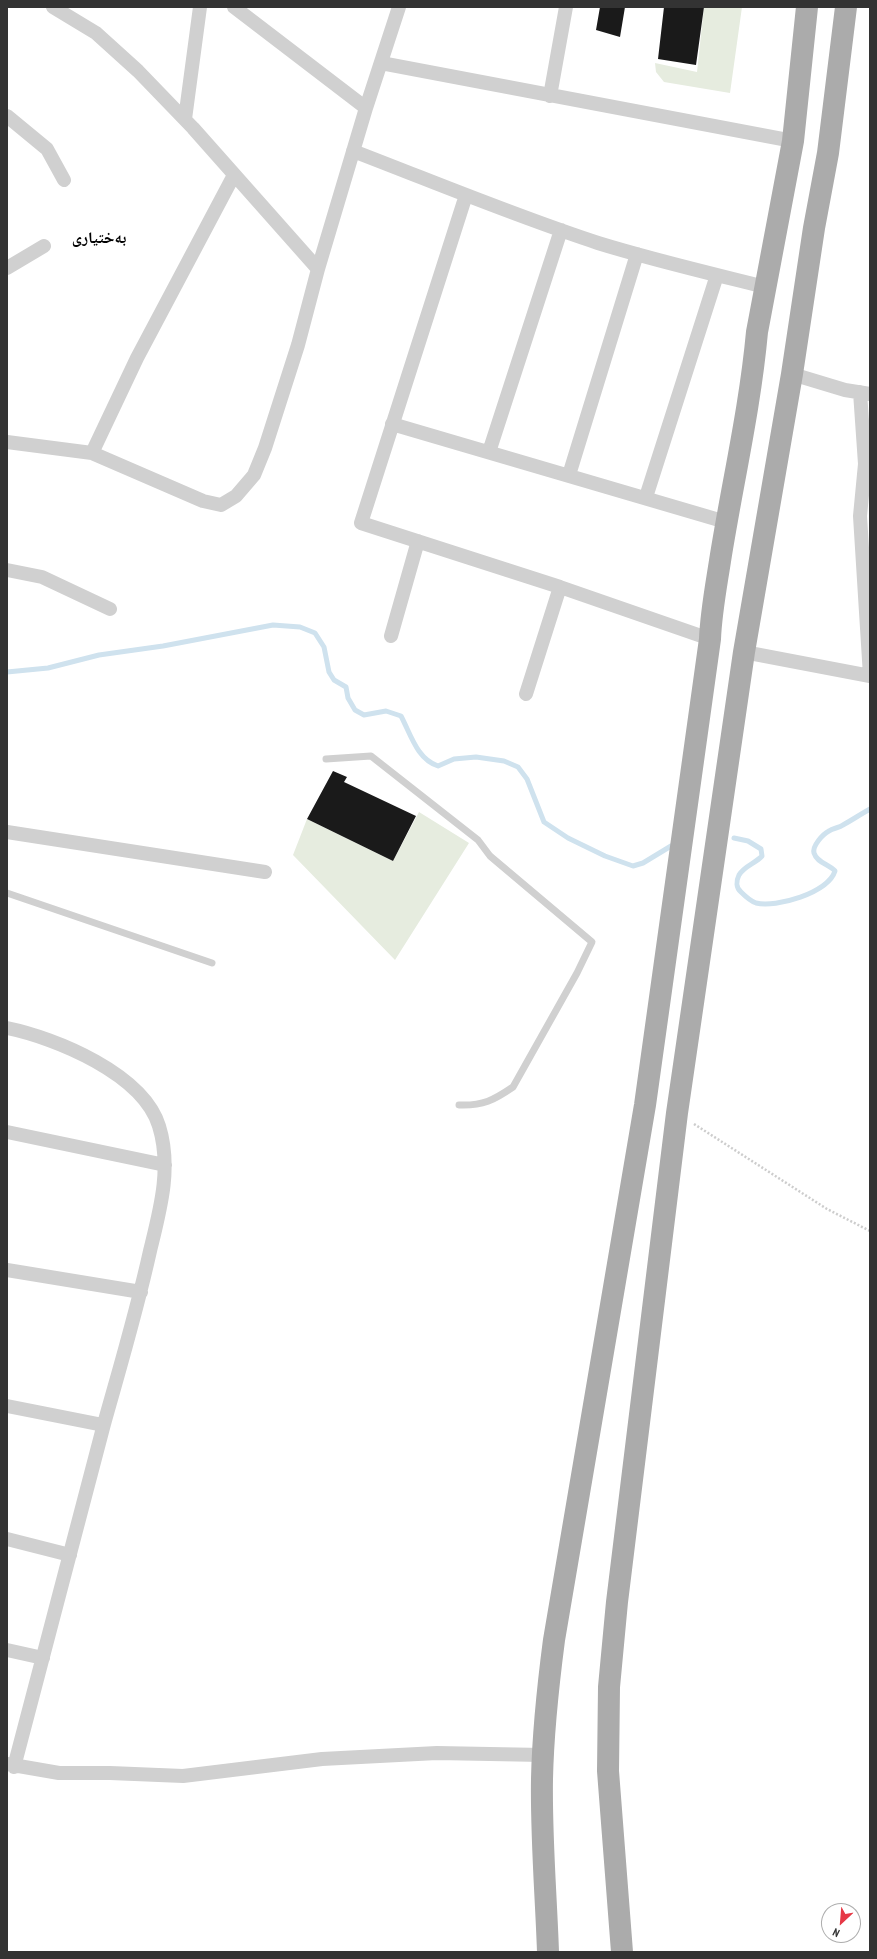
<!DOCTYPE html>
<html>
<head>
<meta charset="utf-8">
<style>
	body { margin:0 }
	#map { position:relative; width:877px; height:1959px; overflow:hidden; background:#fff; font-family:"PT Sans Narrow",sans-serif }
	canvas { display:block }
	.frame { position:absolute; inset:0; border:8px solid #333; pointer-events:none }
	.north { position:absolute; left:821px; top:1903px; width:40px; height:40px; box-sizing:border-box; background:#fff; border:1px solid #adadad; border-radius:50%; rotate:206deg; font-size:11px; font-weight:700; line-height:16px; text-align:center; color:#333 }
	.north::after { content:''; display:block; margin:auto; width:14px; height:18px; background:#e63946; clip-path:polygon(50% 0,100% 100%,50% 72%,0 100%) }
</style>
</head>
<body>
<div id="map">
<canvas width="877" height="1959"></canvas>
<div class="frame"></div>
<div class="north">N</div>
</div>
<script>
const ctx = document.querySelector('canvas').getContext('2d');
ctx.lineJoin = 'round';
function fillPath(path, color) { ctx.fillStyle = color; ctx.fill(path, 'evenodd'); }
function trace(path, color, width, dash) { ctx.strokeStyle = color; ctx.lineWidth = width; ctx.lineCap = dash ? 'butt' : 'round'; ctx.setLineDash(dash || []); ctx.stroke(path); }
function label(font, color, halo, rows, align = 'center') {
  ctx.font = font + ' "PT Sans Narrow","Noto Naskh Arabic",sans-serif'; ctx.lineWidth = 4; ctx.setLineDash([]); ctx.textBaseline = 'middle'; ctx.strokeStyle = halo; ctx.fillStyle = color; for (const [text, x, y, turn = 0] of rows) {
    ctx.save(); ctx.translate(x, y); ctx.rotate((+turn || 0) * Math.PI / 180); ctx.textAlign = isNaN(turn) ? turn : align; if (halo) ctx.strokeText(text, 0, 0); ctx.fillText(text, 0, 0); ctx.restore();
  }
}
const green = new Path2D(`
	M704,7H742L730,93L664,82L656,72L655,63L697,72Z
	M419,812L469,843L395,960L293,855L307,819L393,861Z`);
const stream = new Path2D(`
	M7,672L48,668L99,655L163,646L273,625L300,627L315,633L324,647L329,672L334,680L346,687L348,698L355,710L364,715L386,711L401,716C411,735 417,759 438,766L454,759L476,757L504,761L518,767L527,779L544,822L568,838L605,856L633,866L643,863L671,846
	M734,838L748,841L761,849L762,856C756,863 744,866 739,875C736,881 736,888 741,892C745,896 750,901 756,903C776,908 828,893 835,871C829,864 817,863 814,853C812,846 823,834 829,831C833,828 839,828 843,825C852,820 861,814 870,809`);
const building = new Path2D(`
	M600,7H625L620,37L596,30Z
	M664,7H704L696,65L658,59Z
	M333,771L347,777L344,782L416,816L393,861L307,819Z`);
const path = new Path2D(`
	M694,1124L827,1209L870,1231`);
const service = new Path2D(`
	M326,759L371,756L478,840L490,856L592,942L577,973L513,1087C494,1100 483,1106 459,1105
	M7,893L212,963`);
const minor = new Path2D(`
	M53,7L96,33L138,71L193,128L318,269
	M234,7L366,108
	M381,63L793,141
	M550,96L566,7
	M7,116L47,149L64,180
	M185,119L200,7
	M353,151C434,182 515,216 598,243C653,260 709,273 765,287
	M466,195L361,523L560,587L710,639
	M7,268L44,246
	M792,374L845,390L870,394
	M860,392L865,464L860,516L870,676
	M392,424L726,522
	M7,442L92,453L203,501L221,505L236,496L254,475L265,448L298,345L318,269L366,108L399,7
	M489,452L561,230
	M92,453L137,358L234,175
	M569,475L637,254
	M646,497L717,275
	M7,570L42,577L110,609
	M391,636L418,541
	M744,652L870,676
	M526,694L560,587
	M7,832L265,872
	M7,1028C56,1038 143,1074 159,1126C172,1168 160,1210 150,1251C137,1310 120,1367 104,1424C73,1538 45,1653 14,1767
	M7,1132L165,1165
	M7,1270L141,1292
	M7,1406L103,1425
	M7,1539L70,1555
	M7,1650L43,1658
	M7,1764L59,1773H110L183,1776L322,1759L437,1753L543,1755`);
const primary = new Path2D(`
	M548,1952C546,1894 541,1837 542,1779C543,1732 548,1686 554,1640L645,1105L710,639C711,613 716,587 720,561C732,485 750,409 757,332L793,141L807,7
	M622,1952L608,1771L609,1687L617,1602L677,1113L744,652L792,374L814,228L828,153L846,7`);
const neighbourhoodNames = [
	["بەختیاری",99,238]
];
fillPath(green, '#e6ecdf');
trace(stream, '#cfe2ee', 5);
fillPath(building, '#1a1a1a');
trace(path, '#cdcdcd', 2.5, [2, 2]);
trace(service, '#d0d0d0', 7);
trace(minor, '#d0d0d0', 14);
trace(primary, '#ababab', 22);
label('bold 16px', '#000', '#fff', neighbourhoodNames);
</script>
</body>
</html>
